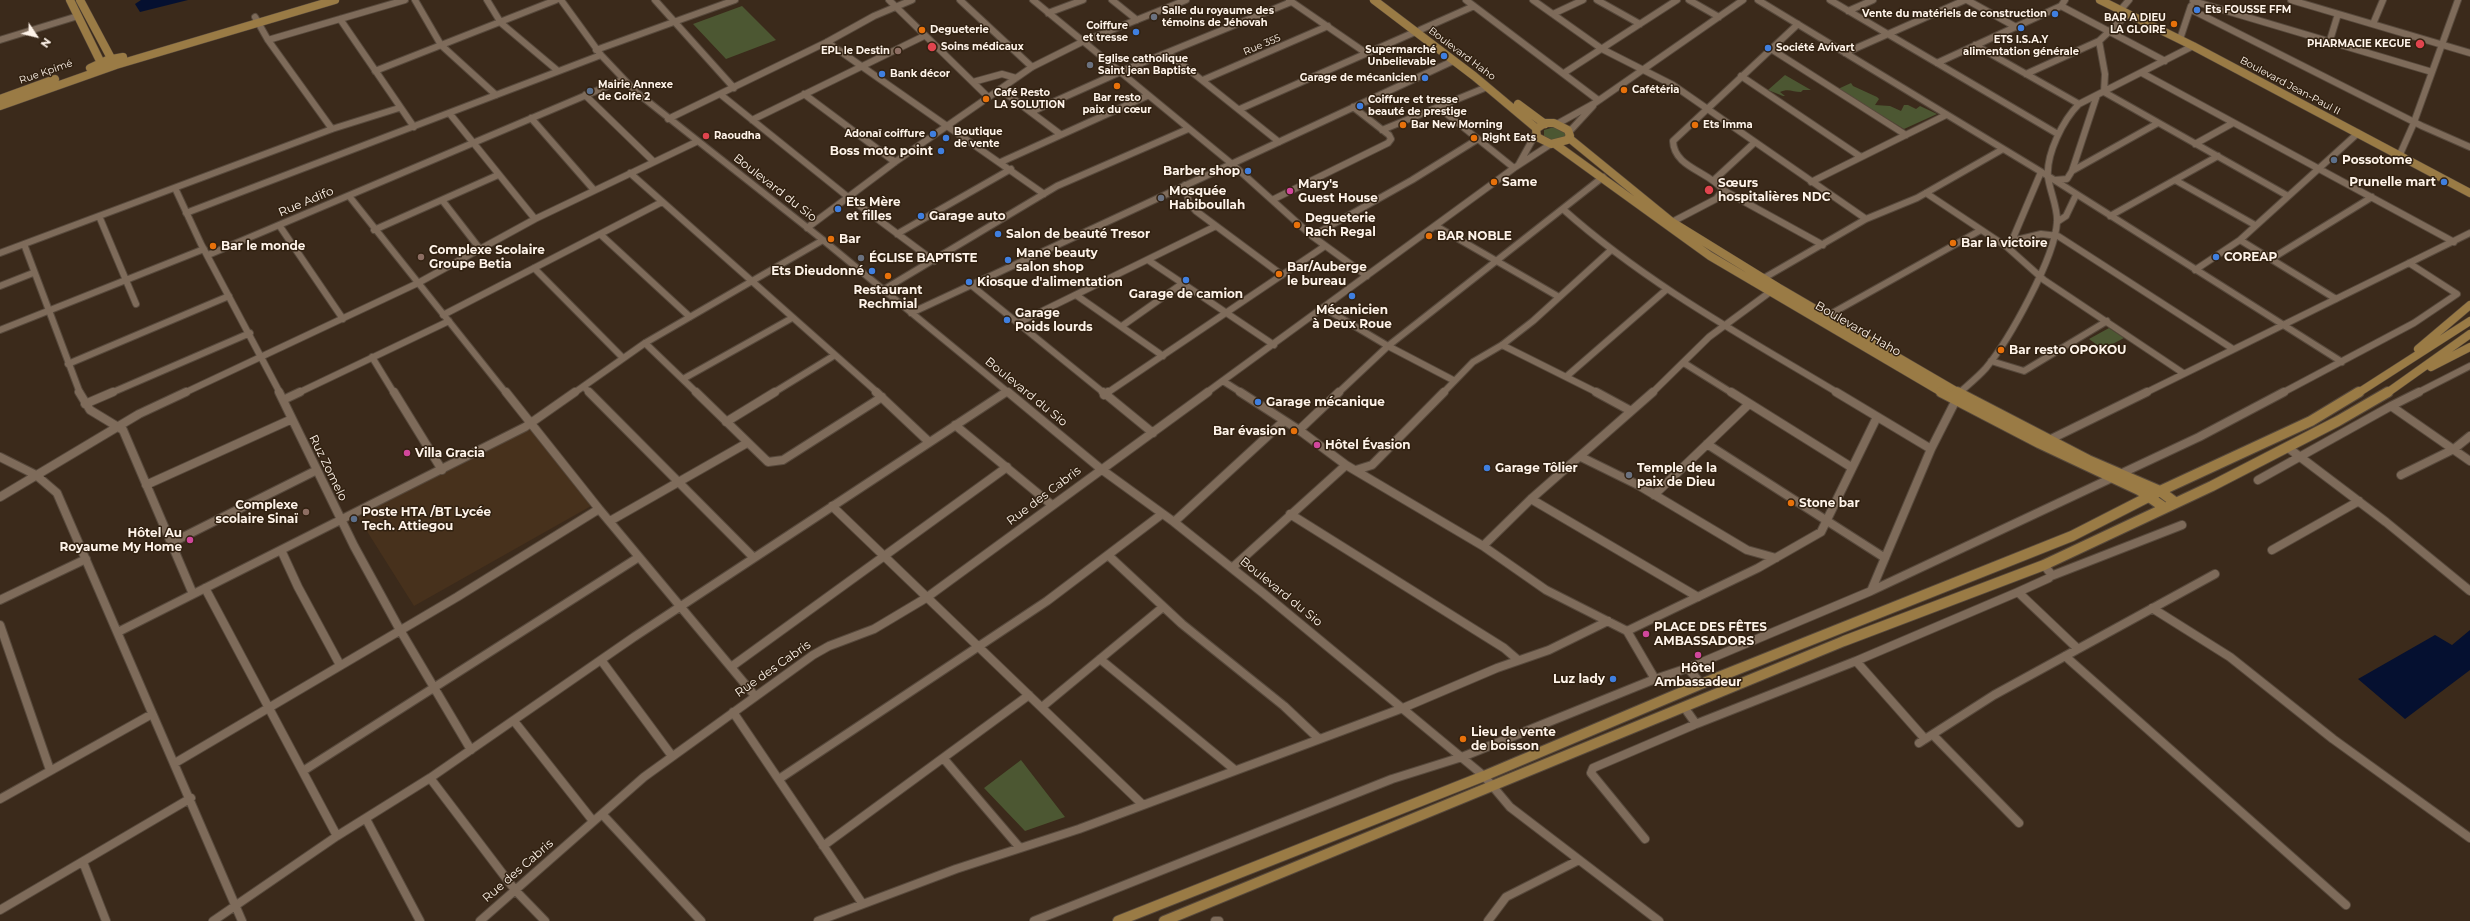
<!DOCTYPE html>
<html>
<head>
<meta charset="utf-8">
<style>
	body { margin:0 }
	#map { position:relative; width:2470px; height:921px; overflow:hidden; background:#3b2a1b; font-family:Montserrat,sans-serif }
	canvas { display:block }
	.north { position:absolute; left:16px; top:16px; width:40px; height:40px; -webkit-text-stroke:3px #312111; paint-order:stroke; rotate:125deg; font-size:11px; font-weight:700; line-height:16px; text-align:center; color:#fef3e9 }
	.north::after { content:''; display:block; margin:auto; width:14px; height:18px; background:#fef3e9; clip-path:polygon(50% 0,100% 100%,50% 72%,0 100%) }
</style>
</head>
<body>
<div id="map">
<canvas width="2470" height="921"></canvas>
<div class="north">N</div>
</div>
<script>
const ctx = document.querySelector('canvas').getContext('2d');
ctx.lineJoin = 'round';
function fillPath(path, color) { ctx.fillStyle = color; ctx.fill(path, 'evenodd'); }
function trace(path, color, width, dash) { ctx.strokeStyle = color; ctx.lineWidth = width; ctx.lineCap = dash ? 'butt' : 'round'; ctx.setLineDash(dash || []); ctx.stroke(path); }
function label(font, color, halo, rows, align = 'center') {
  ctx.font = font + ' Montserrat,sans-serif'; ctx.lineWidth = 3; ctx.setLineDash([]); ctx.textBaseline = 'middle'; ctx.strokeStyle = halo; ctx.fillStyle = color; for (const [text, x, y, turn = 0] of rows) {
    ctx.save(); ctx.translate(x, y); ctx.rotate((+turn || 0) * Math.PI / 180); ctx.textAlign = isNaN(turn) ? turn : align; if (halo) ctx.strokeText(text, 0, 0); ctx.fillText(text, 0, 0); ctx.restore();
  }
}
const built = new Path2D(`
	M530,426L591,506L414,606L358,517Z`);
const green = new Path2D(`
	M742,6L776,40L726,59L693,24Z
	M1785,75L1811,90H1803L1801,92C1793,92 1788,88 1780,92L1785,96H1783L1768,90Z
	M1851,83L1853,86L1877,97L1879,99L1875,105L1890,106L1901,111L1904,105H1908L1916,109L1920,106L1937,114L1904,129L1838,89Z
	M1554,127L1566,133V138L1554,141L1544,137V130Z
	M2109,328L2124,338L2103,349L2089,339Z
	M1021,760L1065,817L1025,831L984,788Z`);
const water = new Path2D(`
	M141,0H188L140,12L135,4Z
	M2470,630V670L2405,719L2358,679L2435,635L2452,645Z`);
const minorFar1 = new Path2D(`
	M415,0L441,45L496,95
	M487,0L501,23L558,71
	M561,0L601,55L636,92L823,240L1009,393
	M655,0L734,88
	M889,0L988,97
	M960,0L1032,67
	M1033,0L1232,164L1312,236L1367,276
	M1112,0L1137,20
	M1289,0L1366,53
	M1466,0L1598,100
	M1533,0L1602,49L1673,85L1866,219
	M1597,0L1640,24
	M1689,0L1719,17
	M1758,0L2048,176L2342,362
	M1830,0L2056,133
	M1967,0L2016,27
	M2291,0L2470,53
	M2193,1L2432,72
	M2061,6L2165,61
	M2123,7L2129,0
	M2190,9L2422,126L2470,147
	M1848,11L1873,0
	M1048,13L1083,0
	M1553,14L1583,0
	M255,17L268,40L332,129
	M340,19L414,127
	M2373,24L2383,0
	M1420,30L1474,6
	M2178,38L2181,36L2191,6
	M0,40L78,16
	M268,40L405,0
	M2330,40L2338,14
	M2099,41L2105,74L2104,92L2288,196
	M827,42L1044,194
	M1975,45L2079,104
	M1771,49L1906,135
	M596,50L735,0
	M1168,53L1279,142
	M1845,53L1965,0
	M1937,63L2061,6L2065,0
	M375,71L556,0
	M1564,73L1677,0
	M2142,73L2454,242
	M2026,74L2099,41L2128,14
	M1741,76L1861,157
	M1203,80L1328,26
	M973,82L1002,74L1016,78
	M1000,89L1060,134
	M720,94L848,197L934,261
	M804,94L895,162
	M585,95L654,162
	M1438,107L1514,168
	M1240,109L1415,32
	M1031,112L1127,69L1291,2
	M450,114L535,219
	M531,118L594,190
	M668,119L827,42L874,16L912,0
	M752,120L924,36
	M1557,124L1595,103L1743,0
	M1382,130L1487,87
	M1569,132L1593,106
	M2195,144L2233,123
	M2398,154L2401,152L2413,125L2458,0
	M1001,162L1147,96
	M1519,164L1535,135
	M2072,171L2158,123
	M630,173L878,393
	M1714,180L1754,143
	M2055,180L2067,179L2072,171L2097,95
	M2175,180L2255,225
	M1811,182L1946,115
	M1185,185L1189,203L1196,211L1282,275
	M175,188L201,244L280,393
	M1723,190L1823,245
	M1926,193L2007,247L2044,280L2183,373
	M349,196L506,393
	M442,200L480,249
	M1272,200L1388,143L1391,139L1389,135L1353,107
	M1564,210C1647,284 1743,336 1838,393
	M186,213L601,55
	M99,216L136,304
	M2110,216L2218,156
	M1672,222L1716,199L1723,190C1709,171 1674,168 1673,141L1798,24
	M2057,222L2066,216L2076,195
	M279,225L343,319
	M1436,226L1559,297
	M807,228L895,162L1032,67L1082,42L1186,0
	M374,230L498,175
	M600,234L690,317
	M897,234L1011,169
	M1312,236L1412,180L1478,139
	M2240,240L2336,299
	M2012,241L2041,234L2058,236L2233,349
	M2011,243L2041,172
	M24,244L80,393
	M0,253L332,129L399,108
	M208,255L622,80
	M2271,259L2372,197
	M1148,260L1274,345
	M534,268L623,358
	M2195,270L2240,240L2358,133
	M1764,278L1866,219L1917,198L2003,149
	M971,285L1104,393
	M0,286L33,273
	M883,290L1057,186L1188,129
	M1076,295L1163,356
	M1324,308L1388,346L1603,177
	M911,313L1453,61
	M443,315L662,202
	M1827,316L1981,230
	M1018,323L1216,226
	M1122,326L1183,283
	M0,330L204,249
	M645,343L697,393
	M1502,345L1598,393
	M372,357L394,393
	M1991,361L2024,371L2107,321
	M1684,363L1732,393
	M68,364L229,296
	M1567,376L1667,289
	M683,379L792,318
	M1223,381L1242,393
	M584,387L590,393
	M111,393L250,333
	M184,393L418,283L535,219L696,142
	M298,393L449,321
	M574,393L645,343L823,240
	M773,393L835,355
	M1004,393L1006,392
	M1107,393L1325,246
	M1206,393L1514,168L1551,144
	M1338,393L1388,346L1453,380
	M1443,393L1473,362L1502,345L1533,321L1610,251
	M1652,393L1709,337L1770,292
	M1959,393C1968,385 1978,377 1986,368C2009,340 2055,258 2057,222C2058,208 2050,192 2048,177C2046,154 2063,120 2079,104L2193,46
	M2145,393L2470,233
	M2282,393L2414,323L2457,294L2409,263
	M2417,393L2470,366`);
const minor = new Path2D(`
	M79,392L90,410L123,430L193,594
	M279,392L354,546L400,630L471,750
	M394,392L442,470
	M506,392L599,509L755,696
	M589,392L754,558
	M696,392L768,462L783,460L882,397
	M876,392L929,442
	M1008,392L1101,469L1174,522L1263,593L1484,776L1510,807L1659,921
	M1103,392L1153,433
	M1240,392L1299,430L1346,465L1483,546L1546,590L1627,631L1655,679L1688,668L1701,684
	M1596,392L1631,411
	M1731,392L1851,467
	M1836,392L1931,449
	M1104,395L1108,392
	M283,400L300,392
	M85,404L113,392
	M2391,406L2419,392
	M726,422L775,392
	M955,425L1052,505
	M1299,430L1339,392
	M2049,440L2147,392
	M1707,444L1885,558
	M2287,447L2386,522L2470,591
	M0,457L36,475L57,493L242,921
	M1581,457L1638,485L1747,550L1776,558
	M1356,470L1372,465L1444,392
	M2401,475L2454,449L2470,436
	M2258,480L2391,406L2470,461
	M146,485L292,419
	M1654,495L1749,404
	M0,497L139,414L186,392
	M1531,499L1698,597
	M832,506L1142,804
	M1290,514L1504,648L1518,660
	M610,521L747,443
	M1174,522L1284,421
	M171,543L317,470
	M1483,546L1531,499L1653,392
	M281,550L298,587L340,665
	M2272,550L2359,501
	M1109,556L1182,624L1284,706L1318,738
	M2044,565L2051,574L2049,578L2018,592L2078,649
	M1232,568L1346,465
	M2051,576L2182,525
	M205,588L337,836
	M1871,591L2199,437L2284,392
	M0,600L86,559
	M2152,608L2230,657L2333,739L2470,838
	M0,625L50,770
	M1627,631L1758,568L1821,532L1877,417
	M118,632L525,427L575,392
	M2065,656L2346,905
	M1100,659L1235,770
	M601,660L672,756
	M731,667L1007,467
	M1688,668L1871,591L1931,449L1960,392
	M1042,707L1163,607
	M1684,707L1696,724
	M733,712L862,903
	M514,721L593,821
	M1933,735L2019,823
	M1925,739L1856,661L2018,592
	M1919,743L1994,695L2215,574
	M944,759L1020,848
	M175,763L457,597L599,509
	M303,771L639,557
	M430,778L515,890L545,921
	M779,779L1047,601L1162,514
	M0,799L152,714
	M602,814L701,921
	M366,819L420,921
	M1645,839L1591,773L1593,768L1696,724L1856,661
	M823,846L1029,695
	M83,862L106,921
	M0,910L191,798
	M213,921L337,836L430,778L634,637L1006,392
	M480,921L644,777L813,655L829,646L874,629L926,598L1208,392
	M818,921L956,869L1079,829L1403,708L1497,668L1549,650L1608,621
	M1034,921L1392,779L1462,757L1655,679
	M1215,921H1219
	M1488,921L1506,897L1579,860`);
const majorFar1 = new Path2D(`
	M70,0L101,63
	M80,0L112,60
	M1374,0L1474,76L1536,128
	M2100,0L2193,46L2470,193
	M90,68L107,60L123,57
	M0,99L55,79
	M1518,104L1545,124
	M0,106L116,65L335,0
	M1545,123H1554L1568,130L1570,136L1567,140L1551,144L1537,137L1536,129Z
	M1569,138L1672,222L1779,288L1959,393
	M1555,144L1710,256L1943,393
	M2418,349L2470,305
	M2431,367L2470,347
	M2358,393L2470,321
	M2387,393L2470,334`);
const major = new Path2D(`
	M1941,392L2039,443L2139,490L2165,508
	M1957,392L2088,460L2160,491L2176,503
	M1118,921L1484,776L1701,684L2072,536L2160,491L2311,421L2359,392
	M1164,921L1844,641L2044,565L2212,486L2338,421L2388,392`);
const markers = [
	[2197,10,4,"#3f7fe0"],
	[2055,14,4,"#3f7fe0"],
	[1154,17,4,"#6b7280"],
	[2174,24,4,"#e8710a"],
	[2021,28,4,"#3f7fe0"],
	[922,30,4,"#e8710a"],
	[1136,32,4,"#3f7fe0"],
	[2420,44,5,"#e0444e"],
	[932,47,5,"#e0444e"],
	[1768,48,4,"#3f7fe0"],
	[898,51,4,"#8d6e63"],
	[1444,56,4,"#3f7fe0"],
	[1090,65,4,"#6b7280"],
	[882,74,4,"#3f7fe0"],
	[1425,78,4,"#3f7fe0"],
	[1117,86,4,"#e8710a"],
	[1624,90,4,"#e8710a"],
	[590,91,4,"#5c6f8a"],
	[986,99,4,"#e8710a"],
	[1360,106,4,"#3f7fe0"],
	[1403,125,4,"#e8710a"],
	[1695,125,4,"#e8710a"],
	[933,134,4,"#3f7fe0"],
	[706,136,4,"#e0444e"],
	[946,138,4,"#3f7fe0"],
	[1474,138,4,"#e8710a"],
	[941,151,4,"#3f7fe0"],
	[2334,160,4,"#5c6f8a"],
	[1248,171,4,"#3f7fe0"],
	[1494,182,4,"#e8710a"],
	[2444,182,4,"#3f7fe0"],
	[1709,190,5,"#e0444e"],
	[1290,191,4,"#d1479c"],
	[1161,198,4,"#6b7280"],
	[838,209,4,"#3f7fe0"],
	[921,216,4,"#3f7fe0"],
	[1297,225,4,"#e8710a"],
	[998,234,4,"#3f7fe0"],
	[1429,236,4,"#e8710a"],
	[831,239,4,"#e8710a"],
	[1953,243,4,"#e8710a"],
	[213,246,4,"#e8710a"],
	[421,257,4,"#8d6e63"],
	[2216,257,4,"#3f7fe0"],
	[861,258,4,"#6b7280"],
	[1008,260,4,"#3f7fe0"],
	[872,271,4,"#3f7fe0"],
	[1279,274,4,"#e8710a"],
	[888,276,4,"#e8710a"],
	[1186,280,4,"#3f7fe0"],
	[969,282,4,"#3f7fe0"],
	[1352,296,4,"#3f7fe0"],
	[1007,320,4,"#3f7fe0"],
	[2001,350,4,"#e8710a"],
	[1258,402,4,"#3f7fe0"],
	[1294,431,4,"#e8710a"],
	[1317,445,4,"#d1479c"],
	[407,453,4,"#d1479c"],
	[1487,468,4,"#3f7fe0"],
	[1629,475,4,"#6b7280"],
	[1791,503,4,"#e8710a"],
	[306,512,4,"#8d6e63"],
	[354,519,4,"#5c6f8a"],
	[190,540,4,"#d1479c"],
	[1646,634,4,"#d1479c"],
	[1698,655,4,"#d1479c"],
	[1613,679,4,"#3f7fe0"],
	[1463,739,4,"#e8710a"]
];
const farPoinames = [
	["Ets FOUSSE FFM",2205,10],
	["Salle du royaume des",1162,11],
	["témoins de Jéhovah",1162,23],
	["Vente du matériels de construction",2047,14,"right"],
	["BAR A DIEU",2166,18,"right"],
	["LA GLOIRE",2166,30,"right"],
	["Coiffure",1128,26,"right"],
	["et tresse",1128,38,"right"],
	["Degueterie",930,30],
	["ETS I.S.A.Y",2021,40,"center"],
	["alimentation générale",2021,52,"center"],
	["PHARMACIE KEGUE",2411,44,"right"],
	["Soins médicaux",941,47],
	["Société Avivart",1776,48],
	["Supermarché",1436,50,"right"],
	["Unbelievable",1436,62,"right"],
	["EPL le Destin",890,51,"right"],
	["Eglise catholique",1098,59],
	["Saint jean Baptiste",1098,71],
	["Bank décor",890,74],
	["Garage de mécanicien",1417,78,"right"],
	["Mairie Annexe",598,85],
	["de Golfe 2",598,97],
	["Cafétéria",1632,90],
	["Café Resto",994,93],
	["LA SOLUTION",994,105],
	["Bar resto",1117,98,"center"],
	["paix du cœur",1117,110,"center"],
	["Coiffure et tresse",1368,100],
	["beauté de prestige",1368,112],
	["Bar New Morning",1411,125],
	["Ets Imma",1703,125],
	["Boutique",954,132],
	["de vente",954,144],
	["Adonaï coiffure",925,134,"right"],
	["Raoudha",714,136],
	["Right Eats",1482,138]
];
const farStreetnames = [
	["Rue 355",1262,45,-23],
	["Boulevard Haho",1462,54,37],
	["Rue Kpimé",46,72,-19],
	["Boulevard Jean-Paul II",2290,86,28]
];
const poiNames = [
	["Boss moto point",933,151,"right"],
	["Possotome",2342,160],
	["Barber shop",1240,171,"right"],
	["Same",1502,182],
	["Prunelle mart",2436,182,"right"],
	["Sœurs",1718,183],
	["hospitalières NDC",1718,197],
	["Mary's",1298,184],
	["Guest House",1298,198],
	["Mosquée",1169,191],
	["Habiboullah",1169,205],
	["Ets Mère",846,202],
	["et filles",846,216],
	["Garage auto",929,216],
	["Degueterie",1305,218],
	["Rach Regal",1305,232],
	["Salon de beauté Tresor",1006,234],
	["BAR NOBLE",1437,236],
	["Bar",839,239],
	["Bar la victoire",1961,243],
	["Bar le monde",221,246],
	["Complexe Scolaire",429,250],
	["Groupe Betia",429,264],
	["Mane beauty",1016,253],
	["salon shop",1016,267],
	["COREAP",2224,257],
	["ÉGLISE BAPTISTE",869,258],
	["Bar/Auberge",1287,267],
	["le bureau",1287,281],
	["Ets Dieudonné",864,271,"right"],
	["Kiosque d'alimentation",977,282],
	["Restaurant",888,290,"center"],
	["Rechmial",888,304,"center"],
	["Garage de camion",1186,294,"center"],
	["Mécanicien",1352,310,"center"],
	["à Deux Roue",1352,324,"center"],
	["Garage",1015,313],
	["Poids lourds",1015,327],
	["Bar resto OPOKOU",2009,350],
	["Garage mécanique",1266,402],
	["Bar évasion",1286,431,"right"],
	["Hôtel Évasion",1325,445],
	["Villa Gracia",415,453],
	["Garage Tôlier",1495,468],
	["Temple de la",1637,468],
	["paix de Dieu",1637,482],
	["Stone bar",1799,503],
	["Complexe",298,505,"right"],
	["scolaire Sinaï",298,519,"right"],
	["Poste HTA /BT Lycée",362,512],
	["Tech. Attiegou",362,526],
	["Hôtel Au",182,533,"right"],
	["Royaume My Home",182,547,"right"],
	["PLACE DES FÊTES",1654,627],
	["AMBASSADORS",1654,641],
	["Hôtel",1698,668,"center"],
	["Ambassadeur",1698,682,"center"],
	["Luz lady",1605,679,"right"],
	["Lieu de vente",1471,732],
	["de boisson",1471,746]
];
const streetNames = [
	["Boulevard du Sio",775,188,38],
	["Rue Adifo",306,202,-23],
	["Boulevard Haho",1858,329,30],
	["Boulevard du Sio",1026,392,39],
	["Ruz Zomelo",328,468,64],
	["Rue des Cabris",1044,496,-37],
	["Boulevard du Sio",1281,592,39],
	["Rue des Cabris",773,669,-35],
	["Rue des Cabris",518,871,-41]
];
fillPath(built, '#47311c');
fillPath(green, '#4c5732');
fillPath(water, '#051030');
trace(minorFar1, '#57493c', 8);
trace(minor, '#57493c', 10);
trace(majorFar1, '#57493c', 9);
trace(major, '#57493c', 12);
trace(minorFar1, '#7e6b5a', 6);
trace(minor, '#7e6b5a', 8);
trace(majorFar1, '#9a7b45', 8);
trace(major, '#9a7b45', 10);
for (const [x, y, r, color] of markers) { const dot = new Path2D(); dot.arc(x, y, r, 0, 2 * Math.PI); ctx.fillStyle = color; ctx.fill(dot); trace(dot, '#312111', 1.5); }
label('bold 10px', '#fef3e9', '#312111', farPoinames, 'left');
label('10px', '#fef3e9', '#312111', farStreetnames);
label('bold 12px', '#fef3e9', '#312111', poiNames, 'left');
label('12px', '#fef3e9', '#312111', streetNames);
</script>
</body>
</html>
